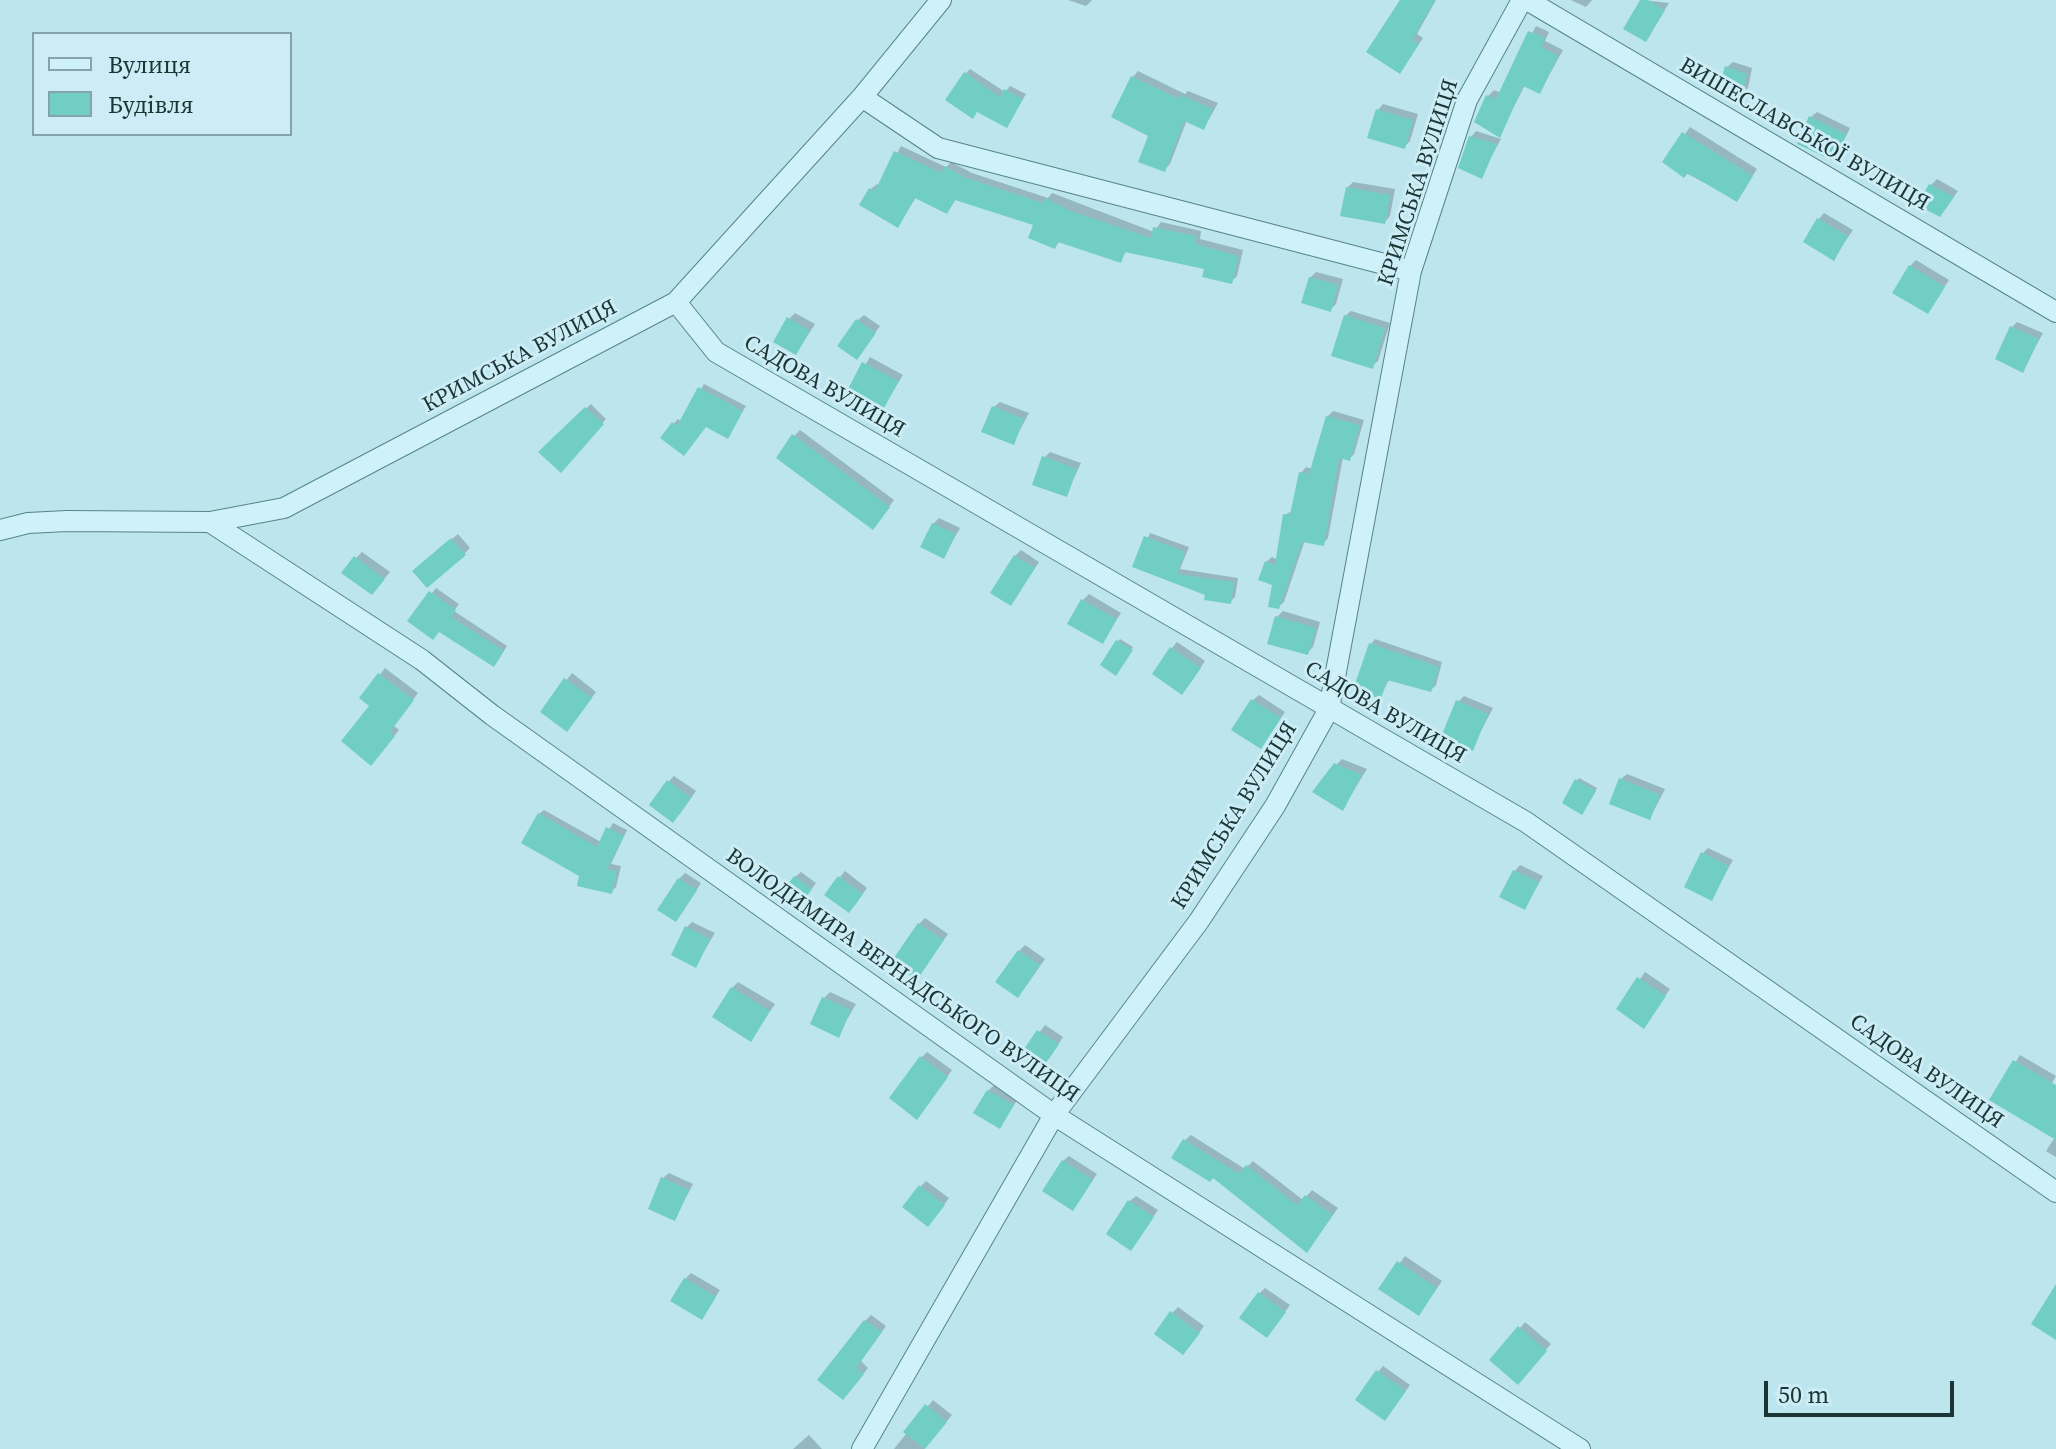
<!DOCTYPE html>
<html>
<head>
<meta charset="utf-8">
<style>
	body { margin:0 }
	#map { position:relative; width:2056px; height:1449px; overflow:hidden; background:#bce5ee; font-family:"Source Serif 4",serif }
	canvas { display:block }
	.legend { position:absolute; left:32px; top:32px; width:260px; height:104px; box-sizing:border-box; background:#ccedf6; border:2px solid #85a3a8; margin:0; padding:10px 14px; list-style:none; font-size:24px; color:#1b3534 }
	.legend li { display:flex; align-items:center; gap:16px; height:40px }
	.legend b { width:40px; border:2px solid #85a3a8 }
	.scale { position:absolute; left:1764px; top:1381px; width:190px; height:36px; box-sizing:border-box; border:4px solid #1b3534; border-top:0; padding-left:10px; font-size:24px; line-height:28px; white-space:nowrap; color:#1b3534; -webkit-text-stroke:6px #ccedf6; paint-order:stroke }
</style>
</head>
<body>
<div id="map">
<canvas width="2056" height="1449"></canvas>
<ul class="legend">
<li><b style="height:10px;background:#cff1f9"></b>Вулиця</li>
<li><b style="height:22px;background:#71cec5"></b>Будівля</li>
</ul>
<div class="scale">50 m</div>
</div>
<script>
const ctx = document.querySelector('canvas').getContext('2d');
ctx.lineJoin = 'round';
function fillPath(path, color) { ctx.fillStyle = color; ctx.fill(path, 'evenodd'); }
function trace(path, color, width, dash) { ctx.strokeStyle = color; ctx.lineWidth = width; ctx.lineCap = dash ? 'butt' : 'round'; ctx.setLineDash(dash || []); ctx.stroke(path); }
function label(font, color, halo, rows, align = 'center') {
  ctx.font = font + ' "Source Serif 4",serif'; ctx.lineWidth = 6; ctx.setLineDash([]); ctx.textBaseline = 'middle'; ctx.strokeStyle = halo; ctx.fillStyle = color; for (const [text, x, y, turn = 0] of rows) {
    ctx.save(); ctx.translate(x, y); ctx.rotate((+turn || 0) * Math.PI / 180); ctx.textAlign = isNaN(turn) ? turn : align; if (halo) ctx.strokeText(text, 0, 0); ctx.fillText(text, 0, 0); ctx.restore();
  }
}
const shadow = new Path2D(`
	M1068,0H1092L1086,6Z
	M1400,0H1436L1417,34L1423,38L1400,71L1369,52Z
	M1571,0H1592L1586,7Z
	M1642,0L1669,3L1646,39Z
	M1536,26L1549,32L1545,41L1563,50L1540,92L1525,85L1499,136L1488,96L1494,90L1501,93Z
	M1733,62L1752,68L1748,88L1742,94L1727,67Z
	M970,69L1005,92L1010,86L1026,94L1007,126L966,73Z
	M1138,71L1185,94L1188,91L1218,103L1204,128L1187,120L1170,164L1164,170L1133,77Z
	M1383,104L1418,114L1410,141L1404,147L1378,110Z
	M1817,112L1850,128L1835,159L1811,117Z
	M1690,127L1757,169L1737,200L1665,162Z
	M1476,131L1501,139L1481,176L1471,137Z
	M901,146L946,167L951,162L972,173L1048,198L1052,193L1154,232L1161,222L1201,231L1200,239L1243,250L1237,276L1231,282L1206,268L1127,250L1120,261L1060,241L1055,247L1036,224L957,198L947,212L917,196L897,226L871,189L877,184L880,186Z
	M1937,179L1958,191L1940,215L1931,185Z
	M1353,182L1395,189L1390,216L1385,222L1347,188Z
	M1824,213L1853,230L1834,258L1819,219Z
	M1916,260L1949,280L1927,312L1910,266Z
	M1316,272L1343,279L1336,304L1331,309L1310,278Z
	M1351,311L1390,323L1378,361L1372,366L1345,316Z
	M795,313L815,324L796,353L789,319Z
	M864,315L880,326L862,351L858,320Z
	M2017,322L2043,333L2023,370L2012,327Z
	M870,357L903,375L884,405L851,388Z
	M704,384L746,406L727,437L707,425L688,449L673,424L678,419L682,422Z
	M1000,402L1029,413L1013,443L994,407Z
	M591,404L606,419L560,470L541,452Z
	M1333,411L1364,420L1354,454L1349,459L1343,457L1328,538L1323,544L1305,540L1284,602L1278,607L1266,562L1272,557L1278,560L1285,515L1293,510L1301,473L1306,467L1313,469L1327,417Z
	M800,430L894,500L878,522L794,436Z
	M1050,452L1081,463L1066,495L1044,458Z
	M939,518L960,528L944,556L933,524Z
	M1150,533L1189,547L1180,569L1238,578L1235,597L1230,602L1135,566Z
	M458,534L470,548L464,554L421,565Z
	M1021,550L1039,562L1011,604L1015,556Z
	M362,552L390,572L377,587L356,558Z
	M436,588L459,604L454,611L507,646L498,660L440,630L410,621Z
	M1089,594L1121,613L1102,641L1083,600Z
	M1283,611L1320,622L1313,647L1307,653L1277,617Z
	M1120,639L1133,647L1118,671V641Z
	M1375,639L1442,662L1436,685L1431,690L1390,678L1380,697L1371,644Z
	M1177,642L1205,661L1188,686L1172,648Z
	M385,668L418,693L394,726L399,730L377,757L372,706L362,698Z
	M572,673L596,692L573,723L542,711Z
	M1259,695L1285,712L1261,747L1253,700Z
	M1464,696L1493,708L1472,748L1458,702Z
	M1342,759L1367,769L1343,808L1336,765Z
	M1627,774L1665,789L1650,818L1621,779Z
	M674,776L696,791L679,815L669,781Z
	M1579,778L1597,788L1584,810L1577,781Z
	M544,810L601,842L613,823L627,830L611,864L621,866L616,887L611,892L581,875L539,814Z
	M1708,848L1733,860L1712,898L1702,854Z
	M1520,865L1543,876L1525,908L1515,871Z
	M845,871L867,888L855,905L840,877Z
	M801,872L816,883L804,899L795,877Z
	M685,873L701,883L682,913L679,879Z
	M925,918L948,934L917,977L919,924Z
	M692,922L715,933L696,965L687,927Z
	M1025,945L1045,959L1024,989L1019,951Z
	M1645,972L1670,989L1644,1026L1619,1009Z
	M738,982L775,1004L751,1039L732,988Z
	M830,992L856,1004L838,1035L824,998Z
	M1045,1025L1063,1037L1049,1059L1025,1052Z
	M927,1052L952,1070L923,1111L921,1058Z
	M2020,1055L2056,1076L2043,1099L2056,1108V1157L2046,1151L2055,1137L1992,1099Z
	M994,1085L1018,1099L999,1127L988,1091Z
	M1191,1135L1245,1169L1253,1161L1303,1200L1312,1190L1338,1208L1312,1244L1185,1140Z
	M1069,1156L1097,1174L1073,1209L1063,1161Z
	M669,1173L693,1184L675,1219L663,1178Z
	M926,1181L949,1198L933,1219L921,1186Z
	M1136,1196L1158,1210L1131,1248L1130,1201Z
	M1405,1256L1442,1281L1424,1307L1381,1288Z
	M691,1273L720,1290L702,1318L685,1279Z
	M1265,1288L1290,1305L1272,1330L1259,1294Z
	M1178,1307L1204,1326L1189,1347L1172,1313Z
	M871,1315L886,1326L861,1361L868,1368L849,1392L865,1321Z
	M1525,1322L1551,1344L1523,1376L1520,1328Z
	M1383,1366L1410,1385L1390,1413L1378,1372Z
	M933,1400L952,1415L924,1449H894Z
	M809,1435L822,1449H793Z`);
const building = new Path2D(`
	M1400,0H1435L1412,40L1419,44L1400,74L1366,52Z
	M1640,0H1648L1665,10L1646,42L1623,29Z
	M1528,31L1545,38L1541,47L1558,56L1540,94L1523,86L1500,138L1474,122L1486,95L1496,99Z
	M1725,66L1747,74L1742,96L1718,92Z
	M964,72L1000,97L1004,89L1023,99L1007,128L977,112L973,119L945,100Z
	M1131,76L1179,99L1181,95L1213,109L1204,130L1184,121L1165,172L1138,162L1148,136L1111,117Z
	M1376,109L1413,120L1405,149L1367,138Z
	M1809,116L1846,134L1836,162L1797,144Z
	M1682,132L1753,176L1737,202L1688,173L1684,178L1662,162Z
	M1469,136L1497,144L1482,179L1458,168Z
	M894,151L941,173L944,166L966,178L1043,203L1045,198L1071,211L1151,238L1153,227L1197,236L1195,244L1239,256L1232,284L1202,277L1204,269L1125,252L1121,263L1058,242L1055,249L1028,238L1033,225L955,200L947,214L915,198L898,228L859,205L869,188L875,191Z
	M1929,184L1954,197L1940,217L1917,205Z
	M1346,187L1390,195L1385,224L1340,216Z
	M1817,218L1848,236L1834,261L1803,242Z
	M1909,265L1945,287L1928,314L1892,293Z
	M1309,277L1338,285L1331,312L1301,303Z
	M1344,315L1385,328L1373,369L1331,356Z
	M787,317L810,331L796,355L773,342Z
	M856,319L876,333L857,360L837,346Z
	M2010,326L2039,339L2023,373L1995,359Z
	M862,362L899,381L884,408L848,389Z
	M698,387L743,411L728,439L706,427L684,456L660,438L672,422L677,426Z
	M992,406L1024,419L1014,445L981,432Z
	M585,407L604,424L561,473L538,452Z
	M1326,416L1360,425L1350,461L1339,458L1324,546L1302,542L1279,609L1268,607L1272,585L1258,580L1265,561L1275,565L1283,514L1290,515L1299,472L1309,474Z
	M792,434L890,507L873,530L776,458Z
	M1042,456L1077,469L1067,497L1032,485Z
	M932,523L956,534L944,559L920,547Z
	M1144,536L1185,552L1177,574L1234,582L1231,604L1204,600L1205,595L1132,567Z
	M451,538L466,555L427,588L412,571Z
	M1014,555L1035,568L1011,606L990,593Z
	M354,556L385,579L372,595L341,573Z
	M429,591L456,610L451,617L504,651L494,667L439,632L433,640L407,621Z
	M1081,599L1117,619L1103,644L1067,624Z
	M1275,616L1316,628L1308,655L1267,644Z
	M1116,640L1133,650L1116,676L1100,665Z
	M1369,643L1439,667L1431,692L1387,680L1381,699L1353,690Z
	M1170,647L1201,668L1182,695L1152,674Z
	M378,673L414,700L390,732L395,736L371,766L341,741L369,706L359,698Z
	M564,678L592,698L567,732L540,712Z
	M1251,699L1281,718L1261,749L1231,730Z
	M1456,700L1488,714L1473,751L1441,737Z
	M1334,763L1362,775L1343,811L1312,792Z
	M1619,778L1660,795L1650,820L1609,804Z
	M1575,779L1596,791L1582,815L1562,803Z
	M667,780L691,798L673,823L649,805Z
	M538,813L597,847L606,827L624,836L607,869L617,871L612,894L577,886L579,876L521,843Z
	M1701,852L1729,866L1712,901L1684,887Z
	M1513,870L1539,882L1525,910L1499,897Z
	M794,876L812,889L798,908L780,895Z
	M838,876L863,894L849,913L824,895Z
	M678,878L697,890L676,922L657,910Z
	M918,923L944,940L917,980L891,962Z
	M685,926L710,939L696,968L671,955Z
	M1018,950L1040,965L1018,998L995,982Z
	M1637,977L1666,996L1644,1029L1616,1009Z
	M731,987L770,1011L751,1042L712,1017Z
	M822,997L851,1010L839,1038L810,1024Z
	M1037,1030L1059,1044L1043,1067L1022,1052Z
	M920,1056L948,1077L917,1120L889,1098Z
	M2013,1060L2056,1085V1140L1989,1100Z
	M987,1090L1014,1105L1000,1129L973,1113Z
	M1183,1139L1239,1174L1246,1165L1297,1205L1305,1195L1333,1215L1307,1253L1213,1178L1210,1182L1171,1158Z
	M1062,1160L1093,1180L1073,1211L1042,1191Z
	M661,1177L689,1190L675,1221L648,1209Z
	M919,1185L945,1205L928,1227L902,1207Z
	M1128,1200L1154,1217L1131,1251L1106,1234Z
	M1397,1261L1437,1288L1419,1316L1378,1289Z
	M684,1278L716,1297L702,1320L670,1301Z
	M2056,1284V1340L2031,1324Z
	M1258,1292L1286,1312L1267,1338L1239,1318Z
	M1170,1311L1200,1333L1183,1355L1154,1334Z
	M864,1320L882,1332L856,1368L864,1374L843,1400L817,1380Z
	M1518,1326L1547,1351L1518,1385L1489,1360Z
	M1376,1370L1406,1391L1385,1421L1355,1400Z
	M925,1404L947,1422L925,1449L903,1432Z`);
const minor = new Path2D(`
	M1527,0L2056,312
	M862,97L938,148L1411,271
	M676,302L716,352L1526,822L2056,1192
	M210,522L422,660L492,715L1054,1115L1580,1449
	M0,530L28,523L67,521L210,522L284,508L676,302L862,97L941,0
	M862,1449L1054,1115L1199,921L1275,806L1329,709L1411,271L1467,100L1522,0`);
const streetNames = [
	["ВИШЕСЛАВСЬКОЇ ВУЛИЦЯ",1804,135,30],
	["КРИМСЬКА ВУЛИЦЯ",1419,183,-72],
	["КРИМСЬКА ВУЛИЦЯ",520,357,-28],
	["САДОВА ВУЛИЦЯ",824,387,30],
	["САДОВА ВУЛИЦЯ",1385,713,30],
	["КРИМСЬКА ВУЛИЦЯ",1235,816,-58],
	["ВОЛОДИМИРА ВЕРНАДСЬКОГО ВУЛИЦЯ",902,976,35],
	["САДОВА ВУЛИЦЯ",1926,1072,35]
];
fillPath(shadow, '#0003');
fillPath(building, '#71cec5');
trace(minor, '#568586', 22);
trace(minor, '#cff1f9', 20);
label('22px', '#1b3534', '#ccedf6', streetNames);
</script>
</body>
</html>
